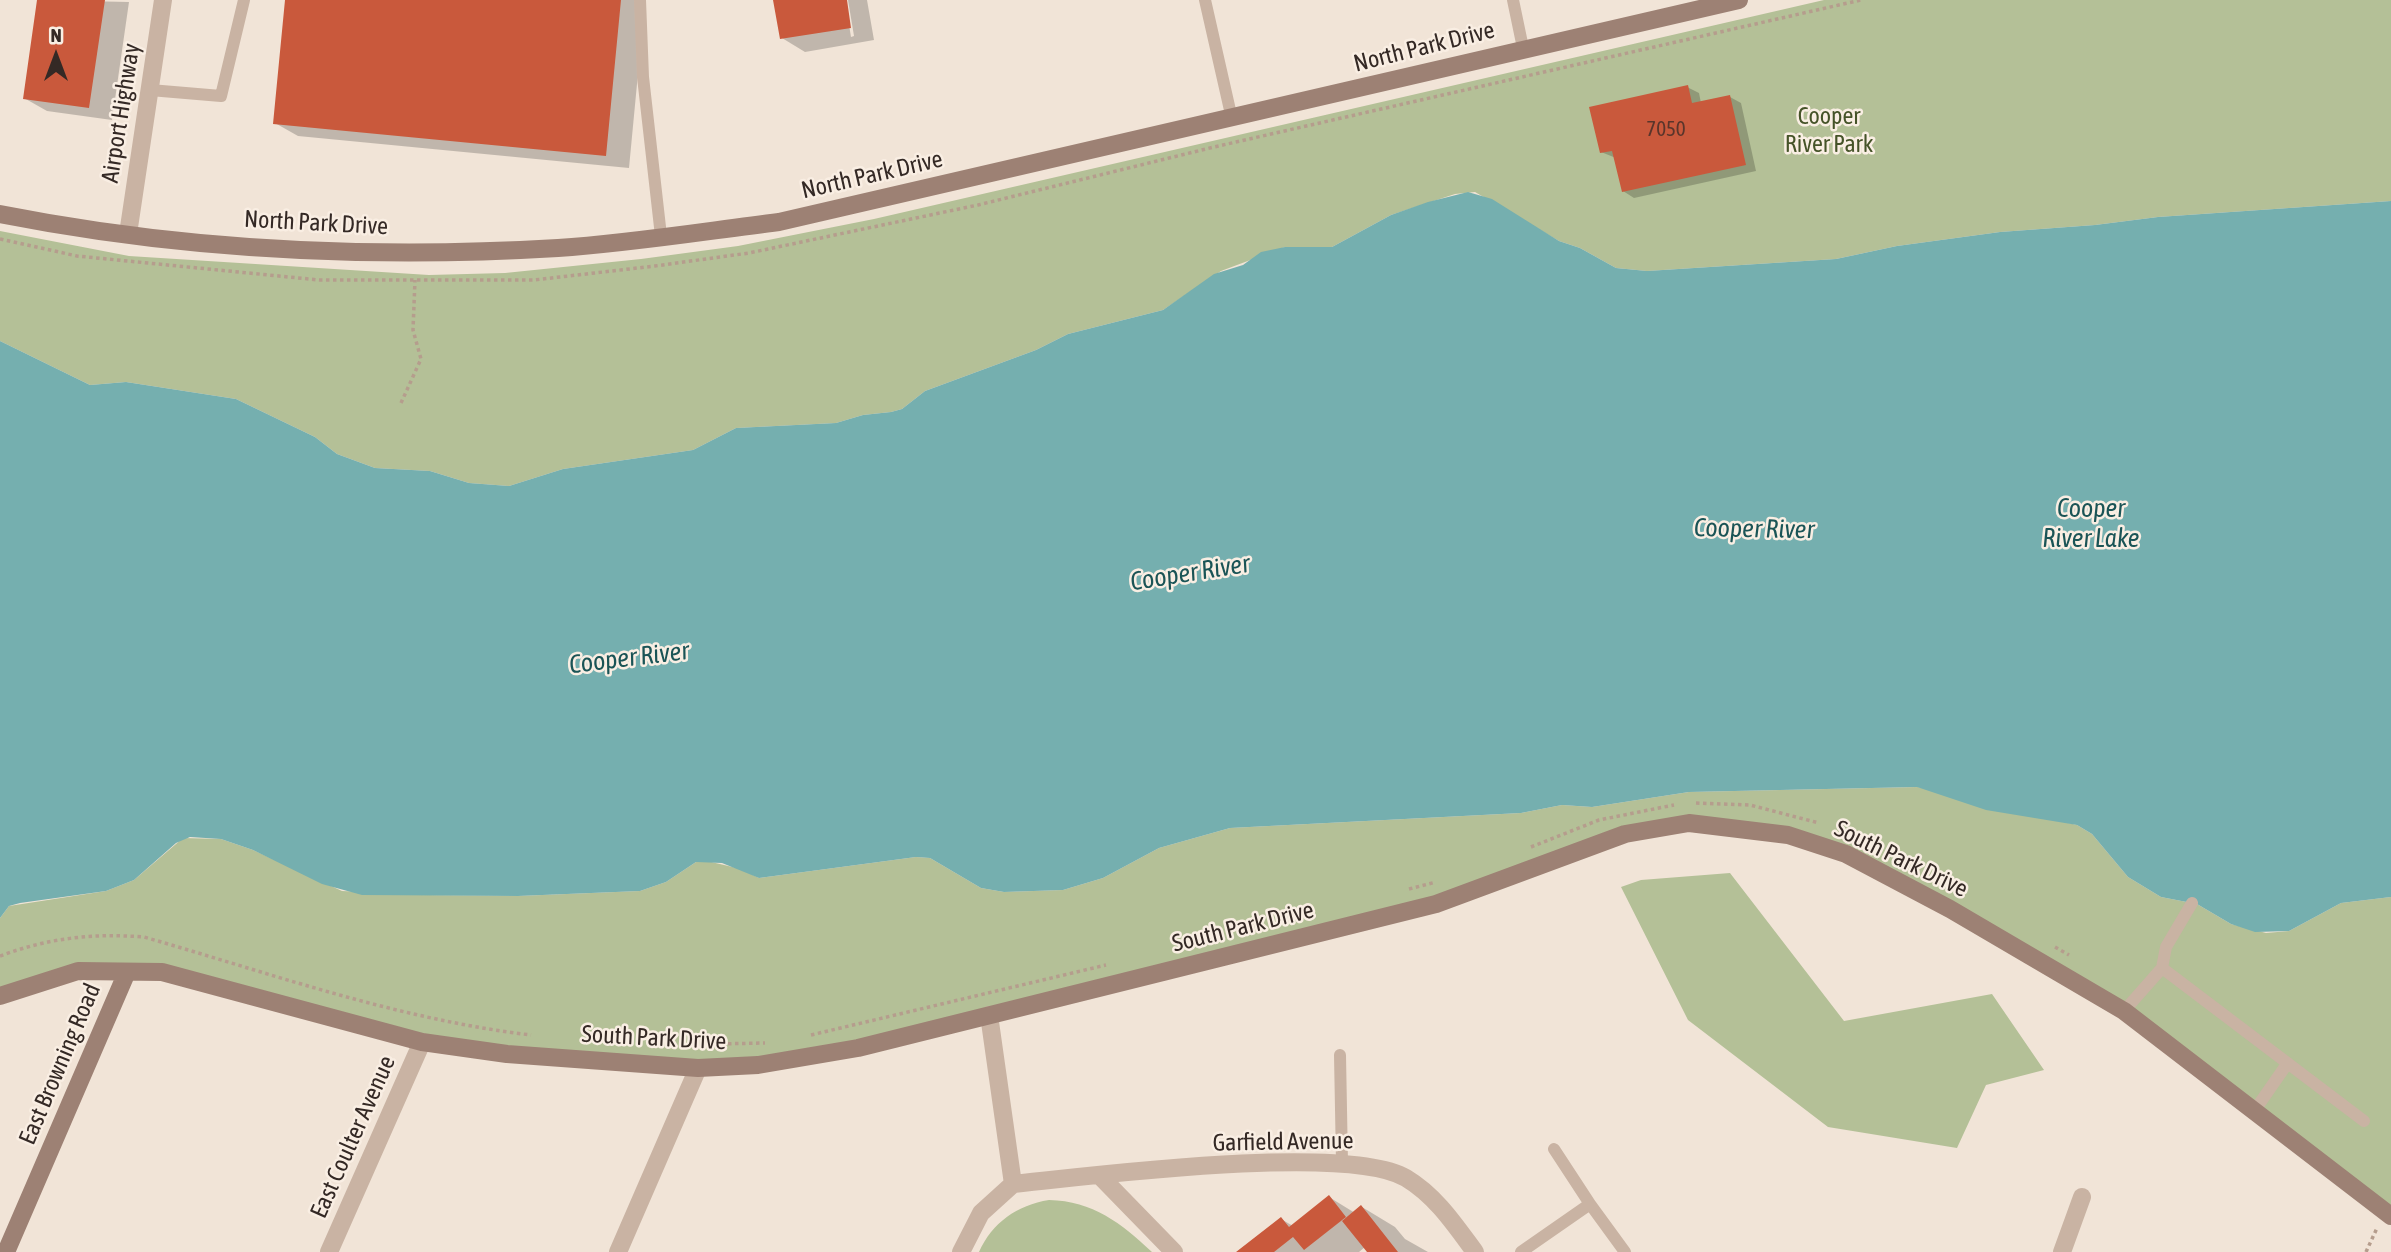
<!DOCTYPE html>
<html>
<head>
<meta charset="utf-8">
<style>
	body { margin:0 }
	#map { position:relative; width:2391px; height:1252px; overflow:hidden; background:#f1e4d7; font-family:"Asap Condensed",sans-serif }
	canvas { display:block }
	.north { position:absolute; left:21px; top:21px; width:70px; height:70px; -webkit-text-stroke:5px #f9eee3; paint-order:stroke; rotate:0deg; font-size:19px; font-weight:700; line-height:28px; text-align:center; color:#342925 }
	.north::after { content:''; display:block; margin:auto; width:24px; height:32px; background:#342925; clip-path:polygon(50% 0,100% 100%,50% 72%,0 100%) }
</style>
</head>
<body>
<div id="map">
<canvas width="2391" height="1252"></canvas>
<div class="north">N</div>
</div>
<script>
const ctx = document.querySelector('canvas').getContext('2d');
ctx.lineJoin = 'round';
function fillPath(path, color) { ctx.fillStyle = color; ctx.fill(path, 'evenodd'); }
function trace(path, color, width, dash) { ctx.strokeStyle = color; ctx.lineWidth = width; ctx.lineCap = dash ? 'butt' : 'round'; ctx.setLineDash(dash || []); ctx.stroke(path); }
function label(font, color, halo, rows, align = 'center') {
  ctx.font = font + ' "Asap Condensed",sans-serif'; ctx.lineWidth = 5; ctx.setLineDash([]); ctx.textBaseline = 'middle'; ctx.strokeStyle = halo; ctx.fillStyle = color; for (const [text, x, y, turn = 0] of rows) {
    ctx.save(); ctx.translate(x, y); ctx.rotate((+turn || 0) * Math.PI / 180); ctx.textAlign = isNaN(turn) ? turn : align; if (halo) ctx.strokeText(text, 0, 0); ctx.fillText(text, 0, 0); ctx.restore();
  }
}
const green = new Path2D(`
	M1824,0H2391V201L2158,217L2095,225L2000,232L1897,246L1836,259L1647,271L1616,268L1580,248L1559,241L1475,192L1455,194L1391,215L1332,247H1285L1221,271L1163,310L1068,334L1036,350L925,391L902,409L891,412L863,415L836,423L736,428L693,450L563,469L509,486L469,483L430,471L375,468L337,454L315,437L236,399L126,382L90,385L0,341V231L129,256L429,275L505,273L641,259L738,246L874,219Z
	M1918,787L2077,825L2092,834L2128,877L2161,897L2197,904L2231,924L2266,933L2289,931L2341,903L2391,897V1216L2124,1011L1846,854L1735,826L1625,834L1436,904L758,1065L507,1054L209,985L78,971L0,996V918L9,906L106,891L134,880L183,838L221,839L253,850L342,891L428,895L518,896L640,891L666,882L696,862L707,861L741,869L759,878L916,857L930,858L981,888L1004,892L1063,890L1103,878L1159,848L1230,828L1521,813L1562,805L1592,807L1689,792Z
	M1730,873L1844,1021L1992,994L2044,1070L1986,1085L1957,1148L1828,1127L1688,1020L1621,887L1641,880Z
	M1049,1200C1093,1201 1121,1223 1152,1252H979C992,1223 1017,1205 1049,1200Z`);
const water = new Path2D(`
	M1468,192L1492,199L1559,241L1580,248L1616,268L1647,271L1836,259L1897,246L2000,232L2095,225L2158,217L2391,201V897L2341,903L2289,931L2255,932L2231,924L2197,904L2161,897L2128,877L2092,834L2077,825L1986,810L1917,787L1689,792L1592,807L1562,805L1521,813L1230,828L1159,848L1103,878L1063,890L1004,892L981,888L930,858L916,857L759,878L722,863L696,862L666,882L640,891L518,896L362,895L322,884L253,850L221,839L190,837L176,843L134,880L106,891L20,903L9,906L0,918V341L90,385L126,382L236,399L315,437L337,454L375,468L430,471L469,483L509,486L563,469L693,450L736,428L836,423L863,415L891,412L902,409L925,391L1036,350L1068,334L1163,310L1214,274L1243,265L1261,252L1285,247H1332L1391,215L1428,202Z`);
const shadow = new Path2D(`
	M38,0L129,2L112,120L47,111L24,98Z
	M287,0H645L629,168L298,136L275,123Z
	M775,0H845L851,37L854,36L848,0H867L874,40L805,52L782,38Z
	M1687,87L1699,93L1701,103L1730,97L1741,103L1756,171L1634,198L1623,191L1616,158L1601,152Z
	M1329,1197L1355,1213L1362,1207L1395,1227L1405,1239L1428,1252H1369L1365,1247L1359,1252H1238L1281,1219L1293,1226Z`);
const building = new Path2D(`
	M37,0H105L89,108L23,99Z
	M285,0H621L606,156L273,124Z
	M773,0H847L851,28L780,39Z
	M1688,85L1692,103L1730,95L1746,165L1622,192L1612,151L1600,153L1589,107Z
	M1329,1195L1346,1217L1304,1250L1293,1237L1274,1252H1236L1281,1217L1289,1227Z
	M1361,1205L1398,1252H1367L1342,1221Z`);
const path = new Path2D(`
	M0,239L77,256L319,280H534L655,266L749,253L978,205L1214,147L1861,0
	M401,403L421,359L413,330L415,280
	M1696,803L1750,805L1819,823
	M1531,847L1599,820L1674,805
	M1409,889L1436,882
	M2055,947L2069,955
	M0,956C48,938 93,933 144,937C273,974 397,1019 531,1035
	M811,1035L1106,965
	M665,1045L765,1043
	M2366,1252L2377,1228`);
const lane = new Path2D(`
	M640,0L643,77L661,236
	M1205,0L1232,119
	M1513,0L1523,48
	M150,90L221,96L244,0
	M2162,968L2166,947L2192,903
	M2124,1011L2162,968L2364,1121
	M1340,1055L1342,1163
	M2255,1110L2287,1064
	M1554,1149L1590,1204
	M1521,1252L1590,1204L1625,1252`);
const street = new Path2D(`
	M128,234L163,0
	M989,1015L1013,1184
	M1099,1175L1174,1252
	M1013,1184C1091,1176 1347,1143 1406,1178C1436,1196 1455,1225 1475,1252
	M329,1252L422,1042
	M618,1252L698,1068
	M961,1252L981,1213L1013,1184
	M2062,1252L2082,1197`);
const secondary = new Path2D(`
	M0,214C182,250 373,259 558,248C632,243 706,231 779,222L1739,0
	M0,996L78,971L162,972L422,1042L507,1054L698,1068L758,1065L858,1048L1436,904L1625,834L1689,823L1788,835L1846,854L1950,909L2124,1011L2391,1216
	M6,1252L127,972`);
const numberNames = [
	["7050",1666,129]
];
const streetNames = [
	["North Park Drive",1424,47,-14],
	["Airport Highway",121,113,-81],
	["North Park Drive",872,175,-13],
	["North Park Drive",316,223,3],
	["South Park Drive",1901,859,26],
	["South Park Drive",1243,927,-14],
	["South Park Drive",654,1038,3],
	["East Browning Road",60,1064,-67],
	["East Coulter Avenue",353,1137,-66],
	["Garfield Avenue",1283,1142,-1]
];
const parkNames = [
	["Cooper",1829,116],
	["River Park",1829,144]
];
const waterNames = [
	["Cooper",2091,509],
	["River Lake",2091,539],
	["Cooper River",1754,529,1],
	["Cooper River",1190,573,-9],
	["Cooper River",629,658,-7]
];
fillPath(green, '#b4c097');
fillPath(water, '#75afaf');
fillPath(shadow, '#0003');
fillPath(building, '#c9593c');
trace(path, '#b59d8d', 3.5, [3.5, 3.5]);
trace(lane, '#c9b3a3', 12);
trace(street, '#c9b3a3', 18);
trace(secondary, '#9d8174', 18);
label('21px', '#59352b', null, numberNames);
label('24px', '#342925', '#f9eee3', streetNames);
label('24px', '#455328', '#f9eee3', parkNames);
label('italic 26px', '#1a5456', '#f9eee3', waterNames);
</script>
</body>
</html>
